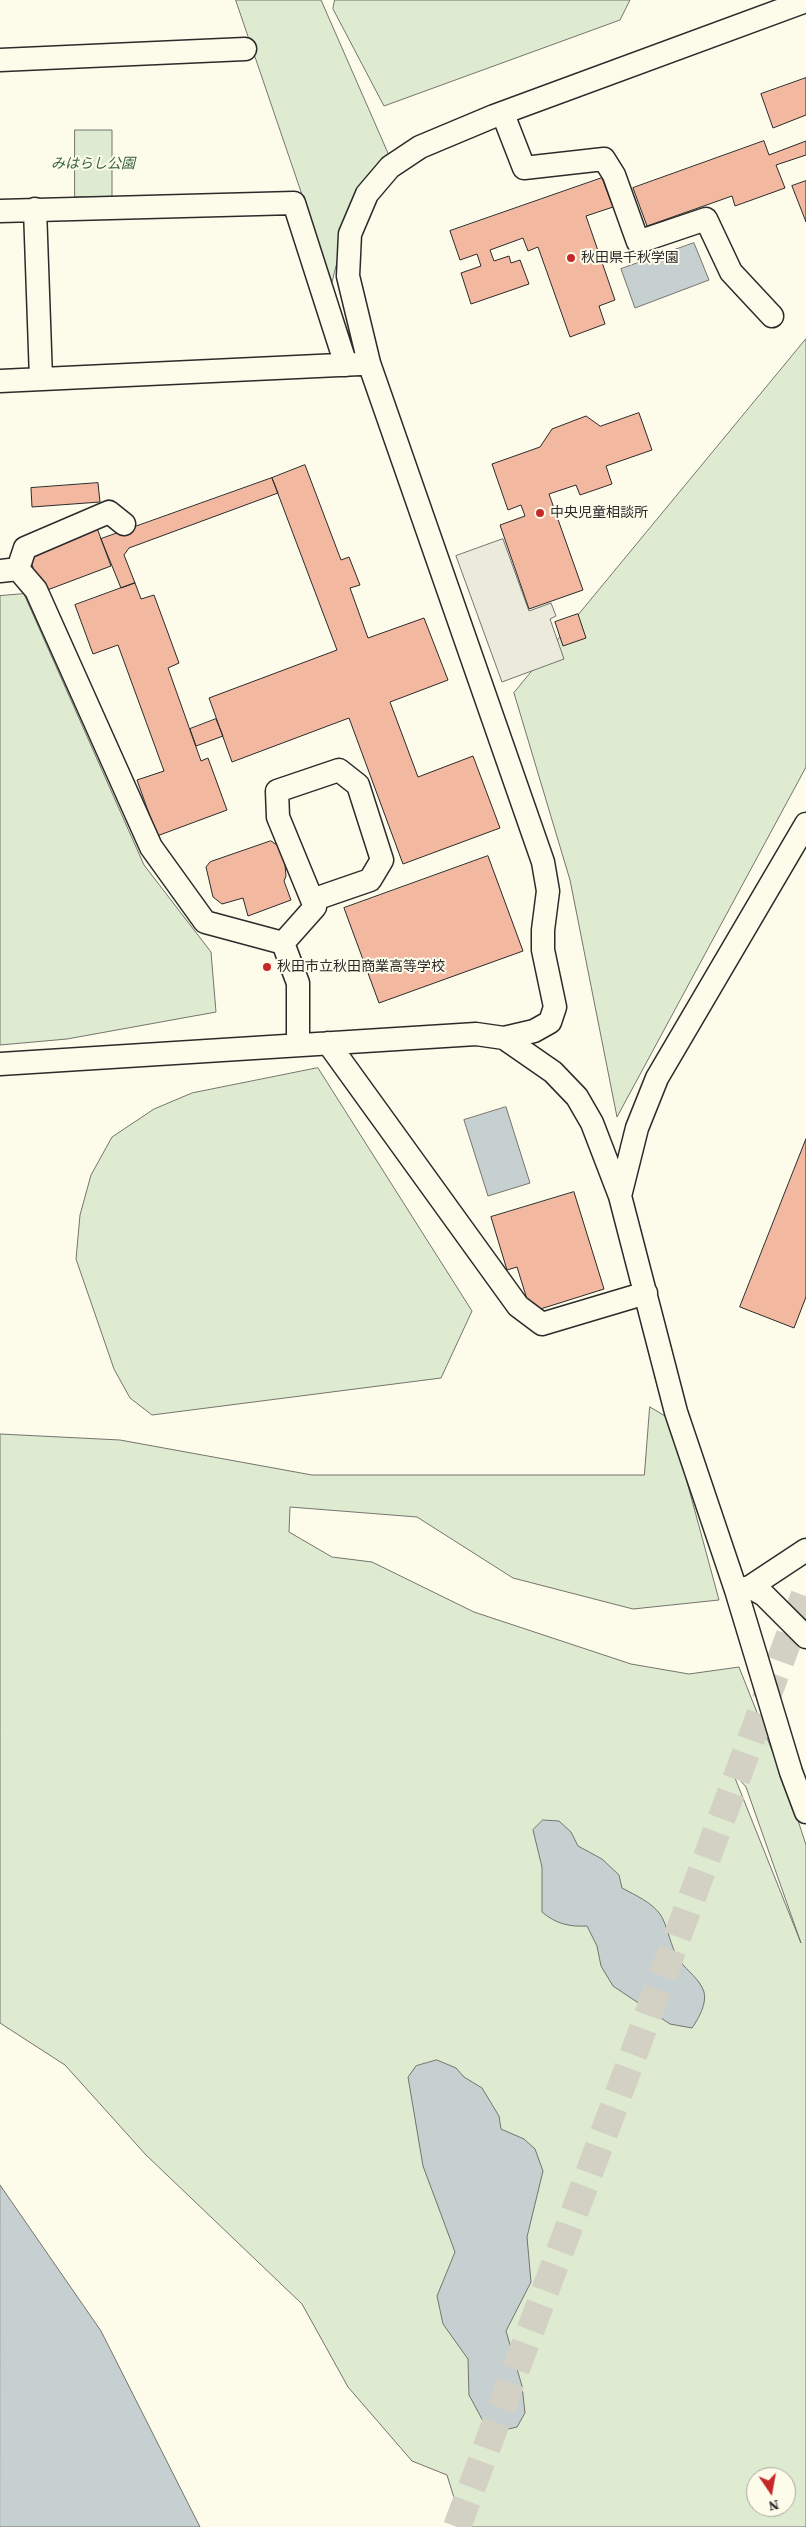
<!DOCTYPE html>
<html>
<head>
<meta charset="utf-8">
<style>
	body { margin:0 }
	#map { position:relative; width:806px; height:2527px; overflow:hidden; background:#fdfbea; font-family:"Source Serif 4",serif }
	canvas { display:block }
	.north { position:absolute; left:746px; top:2467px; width:50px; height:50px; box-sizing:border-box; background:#fdfbea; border:1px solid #a9a89e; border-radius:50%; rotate:168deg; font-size:14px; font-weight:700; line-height:20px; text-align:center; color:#2b2b2b }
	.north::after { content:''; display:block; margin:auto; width:18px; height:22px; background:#c62828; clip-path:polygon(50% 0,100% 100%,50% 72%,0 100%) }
</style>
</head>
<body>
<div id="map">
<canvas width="806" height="2527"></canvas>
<div class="north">N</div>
</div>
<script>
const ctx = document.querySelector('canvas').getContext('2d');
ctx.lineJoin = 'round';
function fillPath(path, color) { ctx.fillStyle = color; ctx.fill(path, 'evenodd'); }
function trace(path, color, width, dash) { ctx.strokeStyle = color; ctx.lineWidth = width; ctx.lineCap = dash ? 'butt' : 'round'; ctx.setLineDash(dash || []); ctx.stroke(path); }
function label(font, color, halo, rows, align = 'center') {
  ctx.font = font + ' "Source Serif 4","Noto Sans JP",serif'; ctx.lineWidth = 4; ctx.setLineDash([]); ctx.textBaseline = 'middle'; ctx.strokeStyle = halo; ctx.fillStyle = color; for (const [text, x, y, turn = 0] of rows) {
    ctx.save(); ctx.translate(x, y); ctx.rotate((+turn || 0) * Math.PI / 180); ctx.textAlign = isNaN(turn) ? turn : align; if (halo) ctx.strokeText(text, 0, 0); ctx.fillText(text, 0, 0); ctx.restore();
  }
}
const green = new Path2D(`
	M236,0H321L391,160L352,203L332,282Z
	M335,0H630L620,20L384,106L333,9Z
	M75,130H112V197H75Z
	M806,339V767L617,1117L570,880L514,693Z
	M24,594L144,865L211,952L216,1012L67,1039L0,1045V596Z
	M318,1068L472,1311L441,1378L152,1415L130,1398L114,1369L76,1259L80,1215L91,1175L112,1137L154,1109L192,1093Z
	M650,1407L670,1419L719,1600L633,1609L513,1578L417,1517L290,1507L289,1532L332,1557L372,1562L474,1612L631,1664L689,1674L739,1667L790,1796L806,1845V2527H463L447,2475L412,2461L348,2387L302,2304L146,2155L65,2065L0,2023V1434L120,1440L312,1475H644ZM733,1772L746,1787L801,1943L733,1773ZM756,2477H786V2507H756Z`);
const parking = new Path2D(`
	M503,539L529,611L551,603L556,616L550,619L564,659L502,682L456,556Z`);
const water = new Path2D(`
	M694,243L709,280L635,308L621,269Z
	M506,1107L530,1183L488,1196L464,1120Z
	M543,1820L559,1821L571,1832L578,1846L602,1859L619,1875L622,1888C635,1895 651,1902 660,1914C668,1925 670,1948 680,1961C687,1971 700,1979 704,1992C707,2003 699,2018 692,2028L670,2024L613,1986L601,1966L597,1946L587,1926C570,1927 556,1924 542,1912V1867L533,1830Z
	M437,2060L456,2068L464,2077L482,2088L499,2116L501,2129L524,2139L535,2149L543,2171L527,2237L531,2282L506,2331L522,2386L525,2413L517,2427L504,2430L483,2421L469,2395L468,2359L443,2324L437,2296L455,2252L423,2166L408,2077L416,2066Z
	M0,2185L101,2331L200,2527H0Z`);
const building = new Path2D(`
	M806,78V115L773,128L761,94Z
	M764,141L769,155L806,141V155L776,165L785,188L735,206L732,196L647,226L633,188Z
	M602,178L613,207L586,216L615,300L599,306L605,324L570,337L538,247L528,251L523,238L490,250L494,261L509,256L511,263L520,260L529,284L471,304L461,273L481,266L477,254L460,260L450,231Z
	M806,181V222L792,186Z
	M639,413L652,450L606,466L612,484L580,495L576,485L549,494L583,590L529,609L500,525L525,516L521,505L508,510L492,464L540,447L552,429L586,416L600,426Z
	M305,465L341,560L349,557L360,585L350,588L368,638L424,618L448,680L390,702L418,777L473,756L500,828L403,864L349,718L232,762L209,698L337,650L272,478Z
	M272,478L278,493L129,548L124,555L135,583L121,588L101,539Z
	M98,483L100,502L32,507L31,488Z
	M97,528L111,566L42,592L28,554Z
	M135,583L141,599L154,595L179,663L168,668L201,761L208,758L227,810L157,836L137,780L164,771L118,645L93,654L75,605Z
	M578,614L586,638L563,646L555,622Z
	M216,719L223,736L196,746L190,729Z
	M271,841L280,847L285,865L286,876L284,881L291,900L248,916L243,898L222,904L213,897L206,867L210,862Z
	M488,856L523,951L379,1003L344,908Z
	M806,1139V1297L794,1328L740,1307Z
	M574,1192L604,1289L531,1312L517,1267L507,1270L491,1217Z`);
const highwayTunnel = new Path2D(`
	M457,2527L806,1592`);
const minor = new Path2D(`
	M0,60L245,49
	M503,114L524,168L604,159L614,175L638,242L706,219L731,272L772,316
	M35,209L41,379
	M0,211L294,203L346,365
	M0,381L360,364
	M18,569L25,548L109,512L124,524
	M0,571L18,569L36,590L151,847L205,922L283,943L298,983V1044
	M283,943L315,907L278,817L277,791L339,770L358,785L382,860L370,880L312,900
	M504,1038L553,1072L577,1097L592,1123L620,1196L676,1412L736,1590L791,1772L806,1812
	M328,1043L518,1306L542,1324L646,1293
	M0,1064L476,1034L504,1038L534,1031L550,1022L555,1007L543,950V930L548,891L543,862L369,363L348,276L350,234L367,194L390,167L420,147L494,116L806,1
	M620,1196L637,1128L657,1078L806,824
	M750,1587L764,1595L806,1637
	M736,1590L750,1587L806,1550`);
const markers = [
	[571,258,5,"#c62828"],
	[540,513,5,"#c62828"],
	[267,967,5,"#c62828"]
];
const parkNames = [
	["みはらし公園",93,164]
];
const poiNames = [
	["秋田県千秋学園",581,258],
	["中央児童相談所",550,513],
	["秋田市立秋田商業高等学校",277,967]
];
fillPath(green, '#deebd1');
trace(green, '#74746e', 1);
fillPath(parking, '#eceadb');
trace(parking, '#74746e', 1);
fillPath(water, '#c7d0d0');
trace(water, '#74746e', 1);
fillPath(building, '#f2b8a0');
trace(building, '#2b2b2b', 1);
trace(highwayTunnel, '#d3d1c4', 28, [28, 14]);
trace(minor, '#2b2b2b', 25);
trace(minor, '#fdfbea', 22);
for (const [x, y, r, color] of markers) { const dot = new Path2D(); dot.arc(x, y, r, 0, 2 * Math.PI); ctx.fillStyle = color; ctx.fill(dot); trace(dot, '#fdfbea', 2); }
label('italic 14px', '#34623c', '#fdfbea', parkNames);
label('14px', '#2b2b2b', '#fdfbea', poiNames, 'left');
</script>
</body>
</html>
